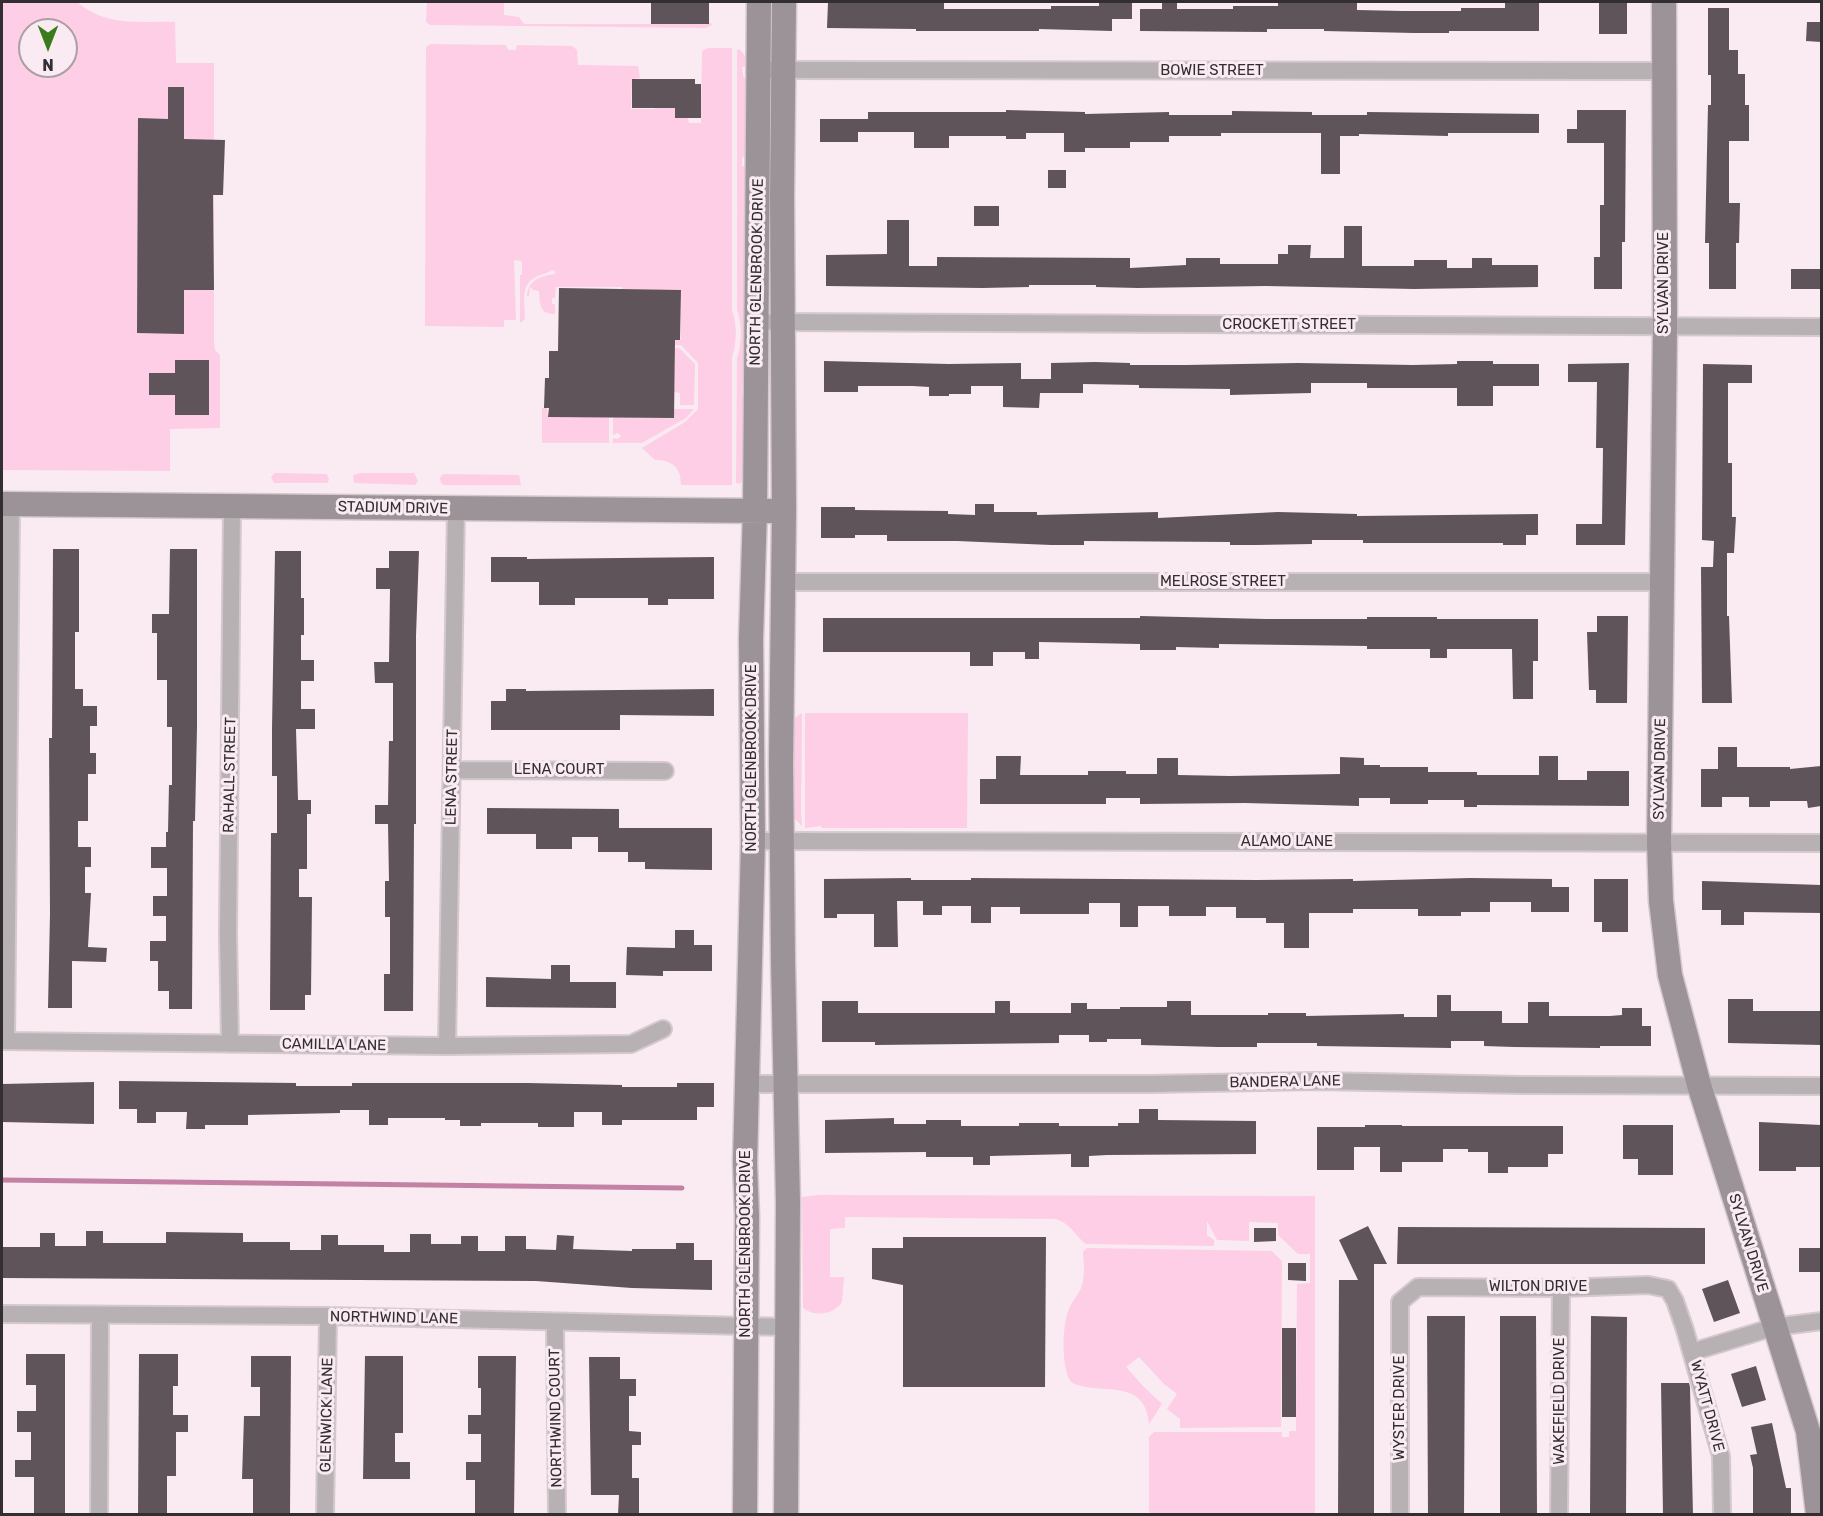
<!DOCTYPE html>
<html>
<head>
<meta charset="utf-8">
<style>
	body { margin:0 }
	#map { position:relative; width:1823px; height:1516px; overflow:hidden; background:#f9ebf1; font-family:Rubik,sans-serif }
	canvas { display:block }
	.frame { position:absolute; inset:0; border:3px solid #332e31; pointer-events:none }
	.north { position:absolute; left:18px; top:18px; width:60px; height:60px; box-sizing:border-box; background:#f9ebf1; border:2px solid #aa9fa4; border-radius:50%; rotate:180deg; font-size:16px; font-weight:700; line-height:24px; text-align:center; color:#332e31 }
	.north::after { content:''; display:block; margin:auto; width:21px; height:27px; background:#3a7b1b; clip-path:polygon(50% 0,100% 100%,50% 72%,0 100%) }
</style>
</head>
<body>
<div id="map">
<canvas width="1823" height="1516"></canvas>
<div class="frame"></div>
<div class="north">N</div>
</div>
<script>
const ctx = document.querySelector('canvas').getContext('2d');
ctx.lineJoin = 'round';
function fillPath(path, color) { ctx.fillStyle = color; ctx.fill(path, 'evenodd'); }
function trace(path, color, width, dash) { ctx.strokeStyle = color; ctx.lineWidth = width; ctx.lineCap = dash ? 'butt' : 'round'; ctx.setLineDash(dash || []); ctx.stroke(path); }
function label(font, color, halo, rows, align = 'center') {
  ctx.font = font + ' Rubik,sans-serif'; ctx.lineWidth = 6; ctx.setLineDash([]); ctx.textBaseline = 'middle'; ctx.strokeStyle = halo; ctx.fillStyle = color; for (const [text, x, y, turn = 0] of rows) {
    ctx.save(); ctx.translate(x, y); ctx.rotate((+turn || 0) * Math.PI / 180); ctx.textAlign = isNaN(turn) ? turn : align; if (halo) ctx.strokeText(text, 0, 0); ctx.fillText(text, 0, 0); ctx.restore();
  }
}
const green = new Path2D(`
	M2,2H77C106,27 140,21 175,22L176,63H214V342L215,350L220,355V428L170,429V471L2,470ZM30,30H66V66H30Z
	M427,2H504V15L519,17L524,24H651V23H711L712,25L706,28L430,25L426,22Z
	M430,44L506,45L508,50H516L517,45L572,46L577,50L578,65L638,66L640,78L632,79L631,109H655V88L688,118L689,123H701L702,51L708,48H732V310C737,324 737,343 732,357V485H681C681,467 672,460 655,460L642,448L685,422L698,409V363L681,345H666V340H681V291H622V287H556L555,298H552V304H555V314C539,314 540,304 539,291L532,290V288L530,287L529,296H527C528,280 541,276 555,274V271L552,270C547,274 540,274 534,278C520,286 525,305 525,319L520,323V275H522V261L514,260L516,320H504V327L425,326L426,47Z
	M739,49C746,54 746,59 745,67H742L743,75L746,81V147L744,157L742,158V166H744L746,171L745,378L744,383H742V394L744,395V477L740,484L736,483L737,358C742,343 742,324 737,309V50Z
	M665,348H679L695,364L694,405H680V393L674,392L675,354L666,353Z
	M542,408H547L548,417H609V443H542Z
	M674,409H694L686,418L642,443H613V438L618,439L621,436L618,433L613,435V417L674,418Z
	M275,473L327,474L329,480L327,483H274L271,477Z
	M361,473H414L418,481L415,485L354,483L353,475Z
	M443,474L519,475L521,485H444L441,483L440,478Z
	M802,713L801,812L802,826L793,817L792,802H795V794H792L793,719Z
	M805,713H968L967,828H822L821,826L805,828Z
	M818,1195L1315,1196V1514H1153L1149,1512V1437L1154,1432H1282V1437H1289V1431H1296L1297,1284L1310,1283V1254H1298L1278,1235V1223L1249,1222V1241L1217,1240L1207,1221V1235L1214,1240V1246L1086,1244C1075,1236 1071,1223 1055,1219L845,1217V1228L830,1229V1277H844L842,1302C833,1315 815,1317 803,1308L802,1197Z
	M1087,1248L1272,1251L1282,1261L1281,1427L1180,1428V1419L1167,1409L1177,1394L1164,1384L1139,1357L1126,1367L1144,1387L1162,1404L1149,1424C1145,1375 1098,1397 1071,1382C1061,1369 1062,1324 1069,1309C1072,1300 1080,1294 1082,1285C1085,1275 1084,1263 1083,1252Z`);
const stream = new Path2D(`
	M2,1180L682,1188`);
const building = new Path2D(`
	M651,2H709V24H651Z
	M828,2H944V9H1051V6H1099V2H1132V19H1112V31L1039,29V31H916V29L827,28Z
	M1324,2H1357V10L1403,11H1461V8H1505V2H1539V31H1449V33H1414L1324,31V29H1267V32L1140,31V9H1162V3H1177V9H1233V6H1278V3Z
	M1599,3H1627V34H1599Z
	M1708,8H1729V50H1738V74H1745V105H1749V141H1729V203H1740L1739,243H1736V289H1709V243H1705L1708,105H1711V75H1708Z
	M1807,22H1821V42L1806,41Z
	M632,79H695V84H701V118H675V108H632Z
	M168,87H184V139L225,140L223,195H213L214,290H184V334L137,333L138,118L168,119Z
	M1006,110L1085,112V114L1169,112V115H1232V111L1312,112V115H1367V112L1539,114V133H1448V136L1359,134V136H1340V174H1321V133H1221V136H1169V142H1130V148H1085V152H1064V133H1026V139H1006V136H949V148H914V132H858V142H820V119H868V112H1006Z
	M1577,110H1626L1625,242H1622V289H1594V257H1600V205H1604V143H1567V129H1577Z
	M1048,170H1066V188H1048Z
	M974,206H999V226H974Z
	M887,220H909V266H937V257L1130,258V268L1186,265V258H1220V264H1278V254H1288V245H1311L1310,258H1344V226H1362V266H1414V260H1447V268H1472V258H1492V265H1538V287L1414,289L1266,286L1138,288L1096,287V285H1029V287L982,288L826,286V255L887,254Z
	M1791,269H1821V289H1791Z
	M559,288L681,290L680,340H675L674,418L548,417L549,408H544L545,378H549V351H558Z
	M175,360H209V415H175V395H149V373H175Z
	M824,361L949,364L1021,363V379H1051V363L1095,362L1130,363V365H1186L1298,363L1413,365L1457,364V361H1493V364H1539V386H1493V406H1457V388H1367V383H1311V393L1230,395V389L1139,388V385L1083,384V393H1040L1039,408L1003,407V386H971V394H949V396H929V387L913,386H858V392H824Z
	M1629,363L1625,545H1576V524H1602L1603,448H1596L1597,382H1568V364Z
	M1703,364L1752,365V383H1728V463H1732V517H1736L1734,553H1727V616H1729L1732,703H1702L1701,567H1713L1714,541L1702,540Z
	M975,504H994V512H1037V515L1158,512V518L1278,512L1357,514V516L1538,514V535H1526V545H1503V543H1363V540H1312V544L1256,545H1230V542L1084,541V545H1051L957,541H887V535H855V538H821V507H855V510L948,511V514L975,515Z
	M53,549H79V632H75V689H83V706H97V726H90V753H96V774H88V821H78V847H91V867H85V893H91L88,947L107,948L106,962L72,961V1008H48L50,914L49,738H52Z
	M170,549H197V727L195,821H193L192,1009H169V991H158V961H150V941H166V916H153V896H167V868H151V847H166V832H168L169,785H172V727H167V680H157V633H152V614H169Z
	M275,551H301V598H304V635H301V660H314V681H301V709H315V729H296L298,800H311V814H307V869H299V897H312L311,995H305V1010H270L271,833H277V776H272V729Z
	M389,551H419L416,636V824H414L413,1011H384V974H390V917H385V881H389L388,824H375V805H388L389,741H393V683H375L374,662H389L390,589H376V568H389Z
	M491,557H527V559L714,557V599H668V605H648V598H575V605H539V582H491Z
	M1140,616L1266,619H1367V617H1437V619H1538V661H1533V699H1513L1512,649H1447V658H1430V649H1367V646L1219,644V648L1176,647V650H1140V644L1039,642V659H1025V652H993V666H970V652H823V618H1140Z
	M1597,616H1628L1627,703H1596V690H1589L1587,632H1597Z
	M506,689H526V691L714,689V716L620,715V730H491V701H506Z
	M1718,747H1737V767H1790V769L1821,766V806L1808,808L1807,801H1770V807H1749V797H1722V807H1701V769H1718Z
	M996,756H1021L1020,775H1088V771H1126V774H1157V758H1178V775L1230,776L1340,774V757L1364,758V765H1380V767H1428V772H1477V775H1539V756H1558V780H1587V771H1629V806L1477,805V807H1464V800H1428V804H1390V798H1359V806L1245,803L1140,804V798H1106V804H980V779H996Z
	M487,808L619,809V828H712V870L645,869V862H628V852H598V837H572V849H536V834H487Z
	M911,878V880H971V878L1257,880L1353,879V881L1470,878L1552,879V887H1569V912H1531V902H1490V912H1461V916H1418V909H1353V913H1309V948H1284V923H1266V918H1236V907H1206V916H1169V906H1138V927H1120V903H1089V914H1020V907H991V923H971V906H942V915H923V901H897L898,947H874V914H837V918H824V879Z
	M1594,879H1628V932H1602V922H1594Z
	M1702,881L1821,885V913L1744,912V925H1721V910H1702Z
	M675,930H694V945H712V971H663V976L626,975L627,947L675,948Z
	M551,965H570V982H616V1008L486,1007V977L551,979Z
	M1437,995H1451V1011H1502V1023H1528V1002H1549V1016H1610L1622,1015V1008H1642V1026H1651V1046H1600V1048L1514,1047L1484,1046V1041H1451V1048L1317,1046V1043H1257V1047H1218L1141,1045V1039H1107V1042H1089V1035H1059V1043L875,1045V1042H822V1001H858V1013H995V1001H1010V1013H1071V1003H1087V1009H1120V1007H1167V1001H1191V1015H1268V1013H1306V1016L1404,1014V1017H1437Z
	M1728,999H1753V1011H1821V1045L1728,1043Z
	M119,1081L296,1083V1086H352V1083H528L622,1085V1087H677V1083H714V1107H697V1120H622V1125H602V1112H574V1127H538V1123H481V1126H460V1120H445V1118H388V1125H369V1110H340V1113L248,1115V1125H205V1129H186L187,1112H156V1123H137V1109H119Z
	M94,1082V1124L2,1122V1084Z
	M1139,1109H1158V1120L1256,1121V1154L1107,1155L1089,1156V1167H1071V1154L990,1156V1165H973V1157H926V1152L825,1153V1120L894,1118V1124H926V1120H961V1126H1019V1123H1059V1126H1118V1123H1139Z
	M1759,1122L1821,1125V1167H1796V1171H1759Z
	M1365,1125H1402V1126H1563V1154H1548V1167H1508V1173H1488V1152H1468V1149H1443V1162H1402V1172H1380V1147H1354V1170H1317V1127H1365Z
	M1623,1125H1673V1175H1638V1159H1623Z
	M1368,1226L1387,1264H1374V1515H1338L1339,1280H1358L1339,1240Z
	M1398,1227L1705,1228V1264H1397Z
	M1254,1228H1276V1241L1254,1242Z
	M86,1231H103V1243H166V1232L243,1233V1242H290V1250H321V1235H338V1245H384V1252H410V1234H431V1244H461V1236H478V1251H505V1236H526V1249L556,1250L557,1235L574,1236L573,1249L632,1251V1249H676V1243H694V1260H712V1290L632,1288L536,1281L2,1278V1247H40V1233H55V1246H86Z
	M903,1237H1046L1045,1387H903V1285L872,1279V1248H903Z
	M1799,1248H1821V1272H1799Z
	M1288,1263H1306V1281L1288,1280Z
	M1728,1280L1740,1313L1714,1322L1702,1289Z
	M1427,1316H1465L1464,1515H1428Z
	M1500,1316H1536L1537,1515H1500Z
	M1591,1316L1627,1317L1626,1515H1590Z
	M1282,1328H1296V1417H1282Z
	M26,1354H65V1515H34V1477H15V1460H31V1432H17V1411H36V1385H26Z
	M139,1354H178V1386H173V1415H188V1432H176V1476H167V1515H138Z
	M251,1356H291L290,1515H253V1479H242L244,1416H260V1387H251Z
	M365,1356H403V1433H395V1462H410V1479H363Z
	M478,1356H516L514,1515H475V1480H466V1462H481V1434H468V1415H481V1388H478Z
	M589,1357H620V1379H636V1396H629V1431L641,1432V1445H632V1478H639V1515H618L619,1495H591Z
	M1756,1366L1766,1400L1742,1407L1731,1374Z
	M1661,1383H1689L1690,1387L1693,1515H1663Z
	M1772,1423L1786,1488H1791V1515H1753V1468L1750,1455L1757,1454L1751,1427Z`);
const street = new Path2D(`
	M759,70L1664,71
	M772,322L1822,327
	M784,582H1661
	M452,770L665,771
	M753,841L1822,843
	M2,1041L447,1046L631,1044L663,1029
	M6,1041L11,504
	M230,1044L228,933L232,506
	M447,1046L456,509
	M748,1084H1149L1319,1081L1522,1085L1822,1086
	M2,1314L328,1316L787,1327
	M555,1322L557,1514
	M1692,1352L1774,1327L1822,1321
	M99,1514L100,1316
	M325,1514L328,1316
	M1400,1514V1302L1418,1287L1561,1288L1648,1285L1668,1289L1675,1301L1685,1330L1721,1456L1722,1514
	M1559,1514L1561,1288`);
const secondary = new Path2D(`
	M784,2L782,196L784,511L781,762L783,960L788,1203L786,1514
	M1664,2L1665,326L1659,842L1661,901L1670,975L1699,1085L1808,1431L1818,1514
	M2,504L770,511
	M745,1514L747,1216L745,1163L753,841L751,639L755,510L759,2`);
const streetNames = [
	["BOWIE STREET",1212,71],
	["NORTH GLENBROOK DRIVE",757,272,-89],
	["SYLVAN DRIVE",1664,283,-90],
	["CROCKETT STREET",1289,325],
	["STADIUM DRIVE",393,508,1],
	["MELROSE STREET",1223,582],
	["NORTH GLENBROOK DRIVE",752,758,-90],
	["SYLVAN DRIVE",1660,769,-89],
	["LENA COURT",559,770],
	["RAHALL STREET",230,775,-89],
	["LENA STREET",452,777,-89],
	["ALAMO LANE",1287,842],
	["CAMILLA LANE",334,1045,1],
	["BANDERA LANE",1285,1082,-1],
	["SYLVAN DRIVE",1748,1243,73],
	["NORTH GLENBROOK DRIVE",746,1244,-90],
	["WILTON DRIVE",1538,1287],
	["NORTHWIND LANE",394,1318,1],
	["WAKEFIELD DRIVE",1560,1401,-90],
	["WYATT DRIVE",1707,1406,75],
	["WYSTER DRIVE",1400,1408,-90],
	["GLENWICK LANE",327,1415,-89],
	["NORTHWIND COURT",556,1418,-91]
];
fillPath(green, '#fdcee5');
trace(stream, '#c381a3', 5);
fillPath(building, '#5f5459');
trace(street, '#d5c9ce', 20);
trace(secondary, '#d5c9ce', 27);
trace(street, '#b7b1b4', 16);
trace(secondary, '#9b9397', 24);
label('15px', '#332e31', '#f9ebf1', streetNames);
</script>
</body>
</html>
